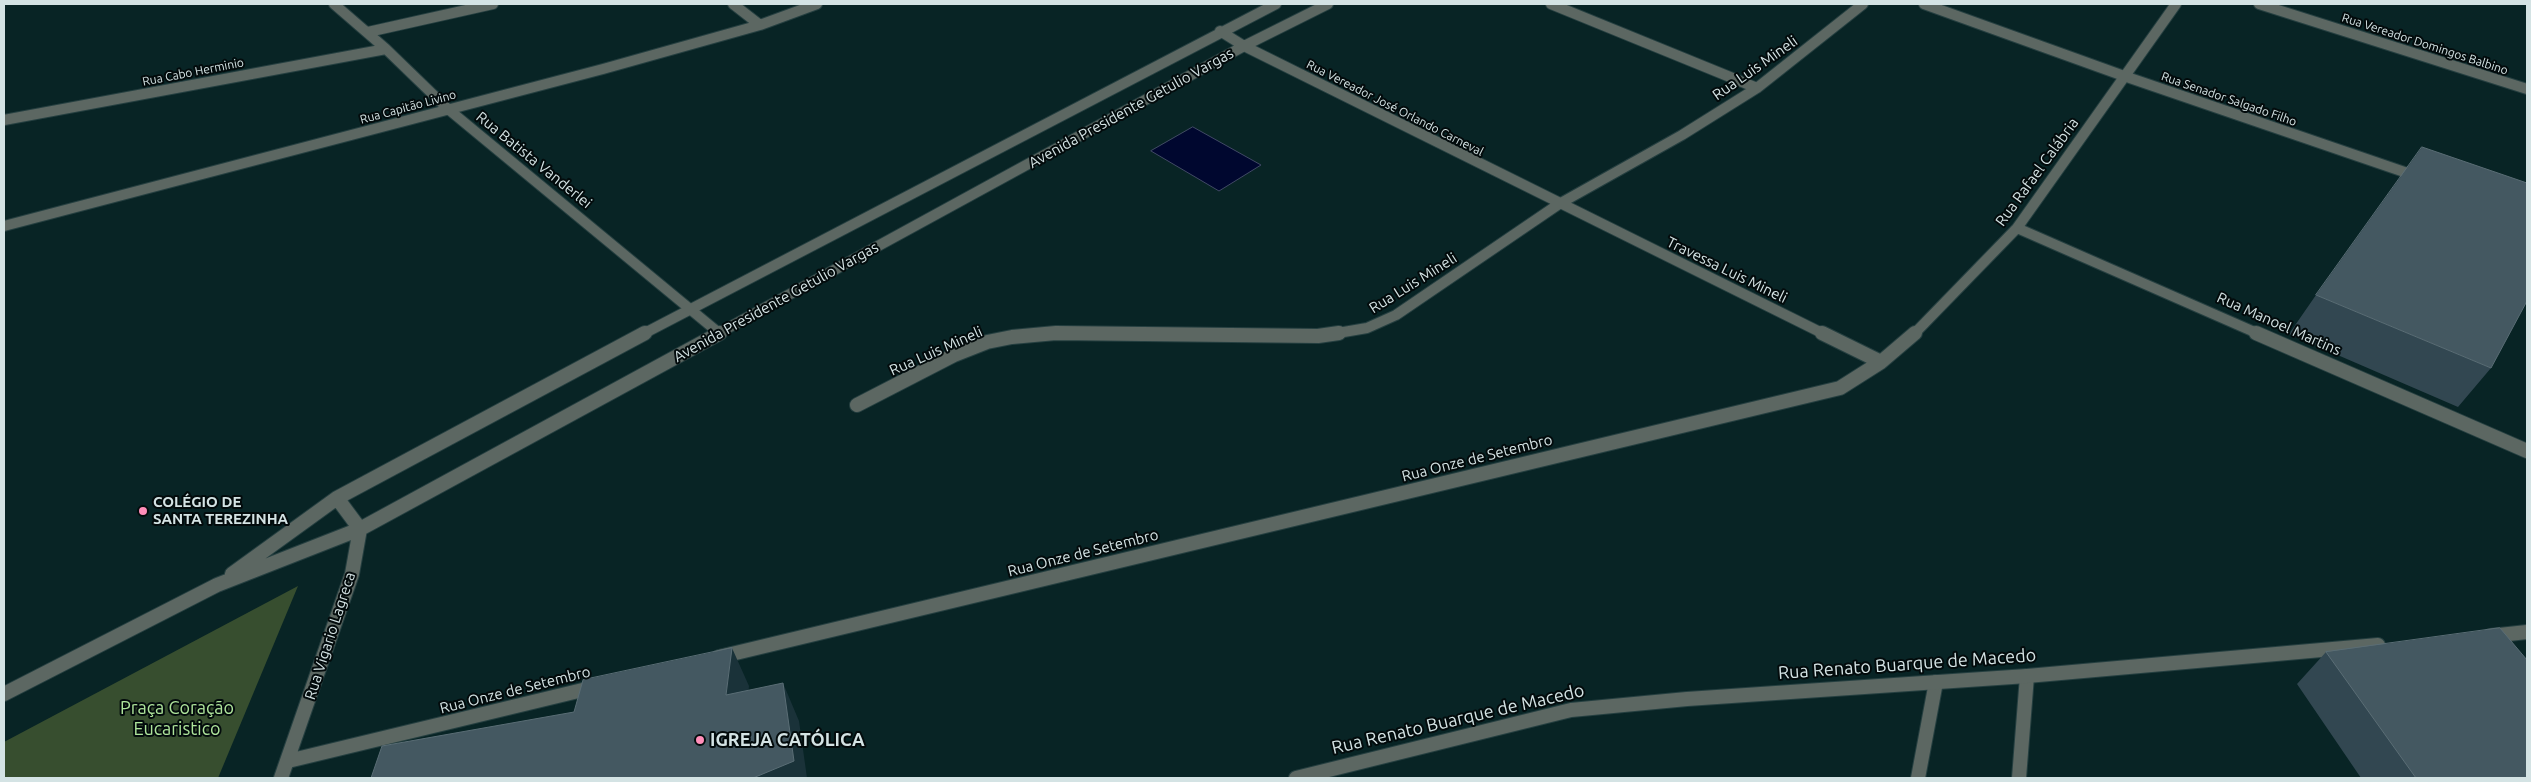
<!DOCTYPE html>
<html>
<head>
<meta charset="utf-8">
<style>
	body { margin:0 }
	#map { position:relative; width:2531px; height:782px; overflow:hidden; background:#082425; font-family:Ubuntu,sans-serif }
	canvas { display:block }
	.frame { position:absolute; inset:0; border:5px solid #d4e3e4; pointer-events:none }
</style>
</head>
<body>
<div id="map">
<canvas width="2531" height="782"></canvas>
<div class="frame"></div>
</div>
<script>
const ctx = document.querySelector('canvas').getContext('2d');
ctx.lineJoin = 'round';
function fillPath(path, color) { ctx.fillStyle = color; ctx.fill(path, 'evenodd'); }
function trace(path, color, width, dash) { ctx.strokeStyle = color; ctx.lineWidth = width; ctx.lineCap = dash ? 'butt' : 'round'; ctx.setLineDash(dash || []); ctx.stroke(path); }
function label(font, color, halo, rows, align = 'center') {
  ctx.font = font + ' Ubuntu,sans-serif'; ctx.lineWidth = 4; ctx.setLineDash([]); ctx.textBaseline = 'middle'; ctx.strokeStyle = halo; ctx.fillStyle = color; for (const [text, x, y, turn = 0] of rows) {
    ctx.save(); ctx.translate(x, y); ctx.rotate((+turn || 0) * Math.PI / 180); ctx.textAlign = isNaN(turn) ? turn : align; if (halo) ctx.strokeText(text, 0, 0); ctx.fillText(text, 0, 0); ctx.restore();
  }
}
const green = new Path2D(`
	M298,586L218,778H4V742Z`);
const water = new Path2D(`
	M1193,127L1261,165L1219,191L1151,151Z`);
const minorFar1 = new Path2D(`
	M334,4L386,49L448,109L719,333
	M733,4L760,25
	M1551,4L1757,88
	M1924,4L2124,76L2419,177
	M2259,4L2527,89
	M1220,31L1244,46L1824,334
	M368,32L493,4
	M4,120L386,49
	M4,226L603,69L760,25L817,4
	M2017,228L2259,334
	M643,334L1276,4
	M717,334L1244,46L1328,4
	M1046,334H1122
	M1332,334L1367,328L1396,315L1559,204L1682,135L1757,88L1863,4
	M1914,334L2017,228L2176,4`);
const minor = new Path2D(`
	M1822,333L1881,362
	M2256,333L2527,451
	M857,405L954,355L987,342L1012,337L1056,333L1318,336L1339,333
	M232,574L337,498L645,333
	M719,657L1840,388L1881,362L1915,333
	M4,694L217,585L360,529L720,333
	M288,761L595,687
	M281,778L352,574L360,529L337,498
	M1918,778L1936,682
	M2019,778L2027,676`);
const tertiary = new Path2D(`
	M2490,636L2527,632
	M1296,778L1571,710L1687,699L2027,676L2378,645`);
const wall = new Path2D(`
	M2316,295L2491,368L2458,407L2289,334Z
	M2326,652L2527,778H2361L2297,684Z`);
const shadedWall = new Path2D(`
	M732,648L749,686L744,732L726,695Z
	M783,683L799,721L807,778H753Z`);
const building = new Path2D(`
	M2422,147L2527,183V301L2491,368L2316,295Z
	M2500,628L2527,660V778H2416L2326,652Z
	M732,648L726,695L783,683L794,761L753,778H371L382,746L574,712L583,680Z`);
const markers = [
	[143,511,5,"#ff8eb9"],
	[700,740,5,"#ff8eb9"]
];
const farStreetnames = [
	["Rua Vereador Domingos Balbino",2425,44,18],
	["Rua Cabo Herminio",193,72,-11],
	["Rua Senador Salgado Filho",2229,99,19],
	["Rua Capitão Livino",408,107,-15],
	["Rua Vereador José Orlando Carneval",1395,108,27]
];
const streetNames = [
	["Rua Luis Mineli",1755,68,-35],
	["Avenida Presidente Getulio Vargas",1131,108,-29],
	["Rua Batista Vanderlei",534,160,39],
	["Rua Rafael Calábria",2037,172,-54],
	["Travessa Luis Mineli",1727,270,26],
	["Rua Luis Mineli",1413,283,-32],
	["Avenida Presidente Getulio Vargas",776,302,-29],
	["Rua Manoel Martins",2279,324,24],
	["Rua Luis Mineli",936,351,-24],
	["Rua Onze de Setembro",1477,458,-14],
	["Rua Onze de Setembro",1083,553,-14],
	["Rua Vigario Lagreca",330,636,-72],
	["Rua Onze de Setembro",515,690,-14]
];
const poiNames = [
	["COLÉGIO DE",153,502],
	["SANTA TEREZINHA",153,519]
];
const nearStreetnames = [
	["Rua Renato Buarque de Macedo",1907,664,-4],
	["Rua Renato Buarque de Macedo",1458,719,-13]
];
const nearParknames = [
	["Praça Coração",177,708],
	["Eucaristico",177,729]
];
const nearPoinames = [
	["IGREJA CATÓLICA",710,740]
];
fillPath(green, '#374e2f');
fillPath(water, '#00072f');
trace(water, '#404965', 1);
trace(minorFar1, '#253f40', 12);
trace(minor, '#253f40', 16);
trace(tertiary, '#253f40', 16);
trace(minorFar1, '#5c6762', 10);
trace(minor, '#5c6762', 14);
trace(tertiary, '#5c6762', 14);
fillPath(wall, '#324751');
fillPath(shadedWall, '#1a3239');
fillPath(building, '#445861');
trace(building, '#5a6d75', 1);
for (const [x, y, r, color] of markers) { const dot = new Path2D(); dot.arc(x, y, r, 0, 2 * Math.PI); ctx.fillStyle = color; ctx.fill(dot); trace(dot, '#030b0c', 2); }
label('12px', '#d4e3e4', '#030b0c', farStreetnames);
label('15px', '#d4e3e4', '#030b0c', streetNames);
label('bold 15px', '#d4e3e4', '#030b0c', poiNames, 'left');
label('18px', '#d4e3e4', '#030b0c', nearStreetnames);
label('18px', '#aee49b', '#030b0c', nearParknames);
label('bold 18px', '#d4e3e4', '#030b0c', nearPoinames, 'left');
</script>
</body>
</html>
